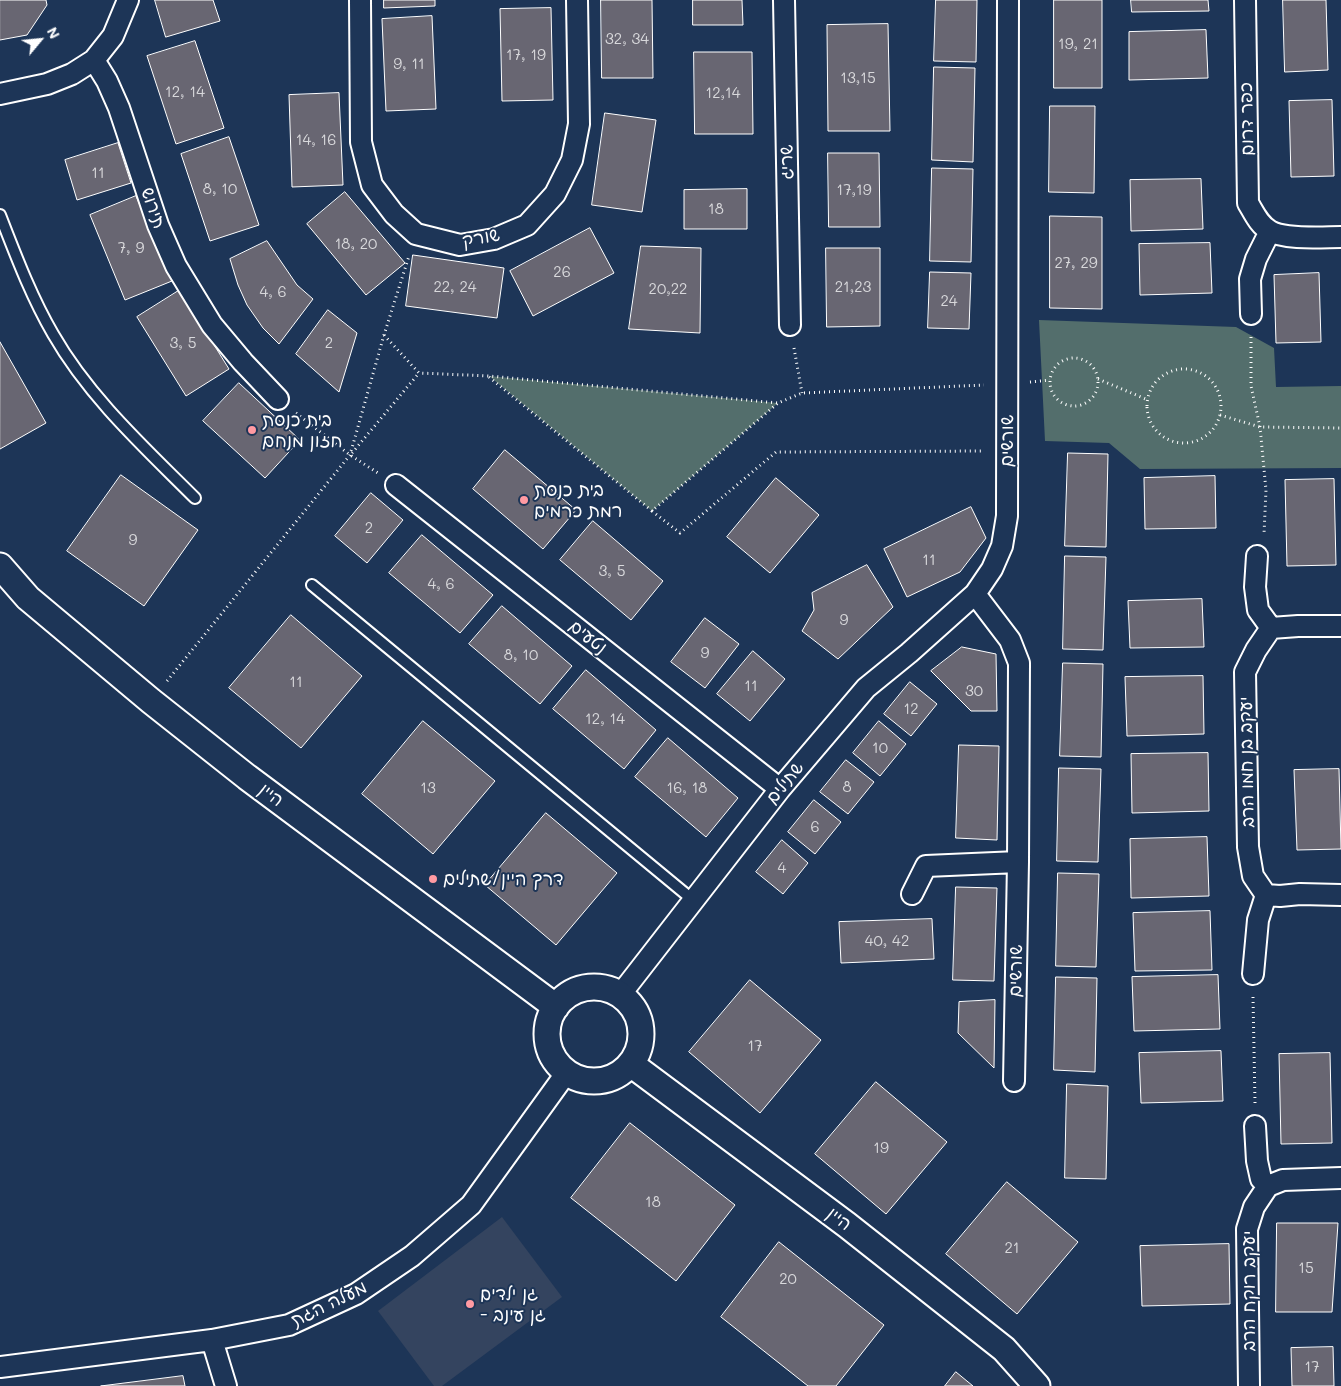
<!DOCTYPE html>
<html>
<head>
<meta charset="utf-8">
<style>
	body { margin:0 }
	#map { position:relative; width:1341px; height:1386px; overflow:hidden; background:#1d3557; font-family:Mali,sans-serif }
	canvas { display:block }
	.north { position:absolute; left:15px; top:15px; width:50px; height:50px; -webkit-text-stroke:4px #1d3557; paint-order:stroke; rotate:62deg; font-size:14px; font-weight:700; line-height:20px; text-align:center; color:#fff }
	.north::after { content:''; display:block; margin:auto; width:18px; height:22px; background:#fff; clip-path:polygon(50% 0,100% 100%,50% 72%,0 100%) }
</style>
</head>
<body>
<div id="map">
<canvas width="1341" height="1386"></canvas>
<div class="north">N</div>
</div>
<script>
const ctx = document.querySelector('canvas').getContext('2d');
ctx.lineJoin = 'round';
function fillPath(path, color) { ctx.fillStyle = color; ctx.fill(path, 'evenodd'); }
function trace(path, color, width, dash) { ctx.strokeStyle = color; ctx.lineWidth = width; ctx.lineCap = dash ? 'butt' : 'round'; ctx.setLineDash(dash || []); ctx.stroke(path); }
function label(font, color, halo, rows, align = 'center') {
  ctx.font = font + ' Mali,"Playpen Sans Hebrew",sans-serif'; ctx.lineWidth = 4; ctx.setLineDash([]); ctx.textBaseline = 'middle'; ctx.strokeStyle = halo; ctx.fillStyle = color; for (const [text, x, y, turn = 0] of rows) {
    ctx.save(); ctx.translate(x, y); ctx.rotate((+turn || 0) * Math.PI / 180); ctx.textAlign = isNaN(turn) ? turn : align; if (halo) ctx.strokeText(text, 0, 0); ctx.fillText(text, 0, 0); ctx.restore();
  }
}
const built = new Path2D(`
	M502,1217L562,1297L442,1386H434L378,1311Z`);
const green = new Path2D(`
	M1039,320L1236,327L1274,348L1276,387L1341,386V468L1140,469L1109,443L1045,441Z
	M489,376L778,403L652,511Z`);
const building = new Path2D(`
	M0,0H46L47,5L27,35L0,40Z
	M155,0H213L220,21L166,37Z
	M384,0H435V6L384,8Z
	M601,0H652L653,78H602Z
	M693,0H742L743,25H693Z
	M936,0H977L976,62L934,61Z
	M1054,0H1102V88H1054Z
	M1131,0H1208L1209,11L1132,12Z
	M1283,0H1326L1328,70L1285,72Z
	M551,8L553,100L502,101L500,9Z
	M432,16L436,109L386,111L382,19Z
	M888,24L890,131H828L827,25Z
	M1206,30L1208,78L1129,80V32Z
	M195,41L224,128L176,144L147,56Z
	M694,52H752L753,134H695Z
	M934,67L975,68L973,162L932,160Z
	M339,93L343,185L292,187L289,95Z
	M1332,100L1334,176L1291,177L1289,101Z
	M1050,106H1095L1094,193L1049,192Z
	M605,113L656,120L642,212L592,205Z
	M229,137L259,225L210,241L181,154Z
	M118,143L131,183L77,200L65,160Z
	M828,153H879L880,227H829Z
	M932,168L973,169L971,262L930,261Z
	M1201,179L1203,229L1131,231L1130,180Z
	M747,189V229H684V190Z
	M345,192L405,263L366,295L307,224Z
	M136,196L172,281L125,300L90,215Z
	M1050,216L1102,217V309L1050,308Z
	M590,228L614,273L533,316L510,271Z
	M267,241L297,285L313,299L279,344L263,328L247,305L238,285L230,259Z
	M1210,243L1212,293L1140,295L1139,244Z
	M641,246L701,248L700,333L629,329Z
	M826,248H880V326L827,327Z
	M413,255L504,268L497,318L406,306Z
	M930,272L971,273L969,329L928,328Z
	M1319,273L1321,342L1276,343L1274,275Z
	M180,290L229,369L186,396L137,317Z
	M328,310L357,333L339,392L296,354Z
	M0,342L46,423L0,449Z
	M239,383L300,440L265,478L203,421Z
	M505,450L576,510L543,549L473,489Z
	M1068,453L1108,454L1106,547L1065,546Z
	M121,475L198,530L144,606L67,551Z
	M1215,476L1216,528L1145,529L1144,478Z
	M776,478L819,515L770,573L727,537Z
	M1334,479L1336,565L1287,566L1285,480Z
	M371,493L403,520L367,563L335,536Z
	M971,507L986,538L960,572L907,597L884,549Z
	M593,521L663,581L631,620L560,560Z
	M422,535L493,595L460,633L389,573Z
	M1065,556L1106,557L1103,650L1063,649Z
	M867,565L893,607L838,659L802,631L814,610L812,593Z
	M1202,599L1204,647L1130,648L1128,601Z
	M502,606L572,666L540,704L469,644Z
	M291,615L362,676L301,748L229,688Z
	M705,618L739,644L705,688L671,662Z
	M962,647L996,654L997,711H971L931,671Z
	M753,651L785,679L750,721L717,694Z
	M1063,663L1103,664L1101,757L1060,756Z
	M586,670L656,730L624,769L553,709Z
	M1203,676L1204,734L1127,736L1125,677Z
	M910,682L937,704L911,736L884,714Z
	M423,721L495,781L433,854L362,794Z
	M879,721L906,744L880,776L853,753Z
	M668,738L738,798L706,837L635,777Z
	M959,745L999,746L997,840L956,838Z
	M1208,753L1209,811L1132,813L1131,754Z
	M846,760L874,782L848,814L820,792Z
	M1059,768L1101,769L1098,862L1057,861Z
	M1339,769L1341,849L1297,850L1294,770Z
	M814,800L841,822L815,854L788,832Z
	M546,813L617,873L556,945L485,885Z
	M1207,837L1209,896L1131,898L1130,839Z
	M782,840L808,863L783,894L756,872Z
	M1058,873L1099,874L1096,967L1056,966Z
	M956,887L997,888L994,981L953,980Z
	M1210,911L1212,970L1135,971L1133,913Z
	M932,919L934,959L841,963L839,922Z
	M1218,975L1220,1029L1134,1031L1132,977Z
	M1056,977L1097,978L1095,1072L1054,1070Z
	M750,980L821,1040L760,1113L689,1052Z
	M995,1000L994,1068L958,1033L959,1002Z
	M1221,1051L1223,1101L1141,1103L1139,1053Z
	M1330,1053L1332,1143L1281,1144L1279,1054Z
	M876,1082L947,1142L886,1214L815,1154Z
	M1067,1084L1108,1086L1106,1179L1065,1178Z
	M630,1123L735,1205L676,1281L571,1198Z
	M1007,1182L1078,1242L1017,1314L946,1254Z
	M1277,1223H1338L1332,1312H1276Z
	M779,1242L884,1325L836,1386H808L721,1317Z
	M1229,1244L1230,1304L1142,1306L1140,1246Z
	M1333,1347L1334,1386H1292L1291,1348Z
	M956,1372L973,1386H945Z
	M183,1376L185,1386H101Z`);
const path = new Path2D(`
	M384,335L419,373L489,376L778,403L802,393L984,385
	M1251,337V386L1260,427L1266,490L1264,534
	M794,348L802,393
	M1050 382a24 24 0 1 1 48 0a24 24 0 1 1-48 0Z
	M1147 406a37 37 0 1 1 74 0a37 37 0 1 1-74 0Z
	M489,377L652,511L778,403
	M1098,379L1148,400
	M1030,382L1050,380
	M296,413L350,455L378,473
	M1220,415L1260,427L1341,428
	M352,453L419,373
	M652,511L680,533L776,452L984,451
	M167,681L350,455L384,335L409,256
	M1253,997L1255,1103`);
const service = new Path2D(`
	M0,215C16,256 31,296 53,334C89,397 144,447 195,498
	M312,585L693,900`);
const minor = new Path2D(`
	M360,0L361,142L372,185L394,214L416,234L460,245L494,239L527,225L555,194L572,160L579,124L577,0
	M784,0L790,325
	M1245,0L1248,203C1254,213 1259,225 1270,231C1285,240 1323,237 1341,237
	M94,60L107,81L119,108L158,225L176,266L212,325L243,362L278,399
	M0,94L47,84L72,74L94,60L113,36L128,0
	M1251,314L1250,279L1256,259L1270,231
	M396,485L780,789
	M1257,556L1255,587L1258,610L1271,628
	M975,594L1010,640L1019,663L1018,862L1014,1081
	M1341,626H1298L1271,628L1256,650L1245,672L1248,847L1253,876L1266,895L1280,896L1300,894L1341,895
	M912,894L926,866L1018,862
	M1253,974L1258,920L1266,895
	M620,995L780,789L866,688L909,653L975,594L992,569L1002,546L1007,516L1008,0
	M1255,1126L1257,1161L1261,1179L1268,1186
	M212,1340L226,1386
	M0,1367L212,1340L289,1325L356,1294L412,1256L471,1205L567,1072
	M1249,1386L1247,1229L1254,1207L1268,1186L1283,1180L1341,1178`);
const tertiary = new Path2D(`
	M0,566L28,598L151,701L247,777L556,1007
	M547 1034a47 47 0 1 1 94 0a47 47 0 1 1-94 0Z
	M631,1064L847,1225L1004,1349L1037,1386`);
const markers = [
	[252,430,5,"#ff9aa2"],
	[524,500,5,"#ff9aa2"],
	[433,879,5,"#ff9aa2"],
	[470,1304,5,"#ff9aa2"]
];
const numberNames = [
	["32, 34",627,39],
	["19, 21",1078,44],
	["17, 19",526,55],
	["9, 11",409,64],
	["13,15",858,78],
	["12, 14",185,92],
	["12,14",723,93],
	["14, 16",316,140],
	["11",98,173],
	["8, 10",220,189],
	["17,19",854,190],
	["18",716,209],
	["18, 20",356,244],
	["7, 9",131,248],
	["27, 29",1076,263],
	["26",562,272],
	["22, 24",455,287],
	["21,23",853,287],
	["20,22",668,289],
	["4, 6",273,292],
	["24",949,301],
	["3, 5",183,343],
	["2",329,343],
	["2",369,528],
	["9",133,540],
	["11",929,560],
	["3, 5",612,571],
	["4, 6",441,584],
	["9",844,620],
	["9",705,653],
	["8, 10",521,655],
	["11",296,682],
	["11",751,686],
	["30",974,691],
	["12",911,709],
	["12, 14",605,719],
	["10",880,748],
	["8",847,787],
	["13",428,788],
	["16, 18",687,788],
	["6",815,827],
	["4",782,868],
	["40, 42",887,941],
	["17",755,1046],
	["19",881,1148],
	["18",653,1202],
	["21",1012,1248],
	["15",1306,1268],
	["20",788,1279],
	["17",1312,1367]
];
const streetNames = [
	["כפר דרום",1247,119,-91],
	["שריג",787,162,-91],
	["תירוש",153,208,71],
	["שורק",481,238,-10],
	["שורשים",1007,441,-90],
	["נטעים",588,637,38],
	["יעקב בן חמו הרב",1247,762,-91],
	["שתילים",785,783,-51],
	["היין",271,795,37],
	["שורשים",1016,971,-89],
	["היין",839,1219,37],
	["יעקב רוקח הרב",1249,1291,-90],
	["מעלה הגת",329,1304,-26]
];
const poiNames = [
	["בית כנסת",262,420],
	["חזון מנחם",262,441],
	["בית כנסת",534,490],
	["רמת כרמים",534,511],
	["דרך היין/שתילים",443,879],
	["גן ילדים",480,1294],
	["- גן עינב",480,1315]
];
fillPath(built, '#34445f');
fillPath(green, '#536e6c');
fillPath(building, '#686672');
trace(building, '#fff', 1);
trace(service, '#fff', 14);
trace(minor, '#fff', 24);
trace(tertiary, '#fff', 29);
trace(path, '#fff', 3, [1, 4]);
trace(service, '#1d3557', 10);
trace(minor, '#1d3557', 20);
trace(tertiary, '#1d3557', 25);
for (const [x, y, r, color] of markers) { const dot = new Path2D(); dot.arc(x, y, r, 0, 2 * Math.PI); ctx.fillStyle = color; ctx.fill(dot); trace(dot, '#1d3557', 2); }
label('15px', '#d9d9dc', null, numberNames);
label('18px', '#fff', '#1d3557', streetNames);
label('18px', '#fff', '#1d3557', poiNames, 'left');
</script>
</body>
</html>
